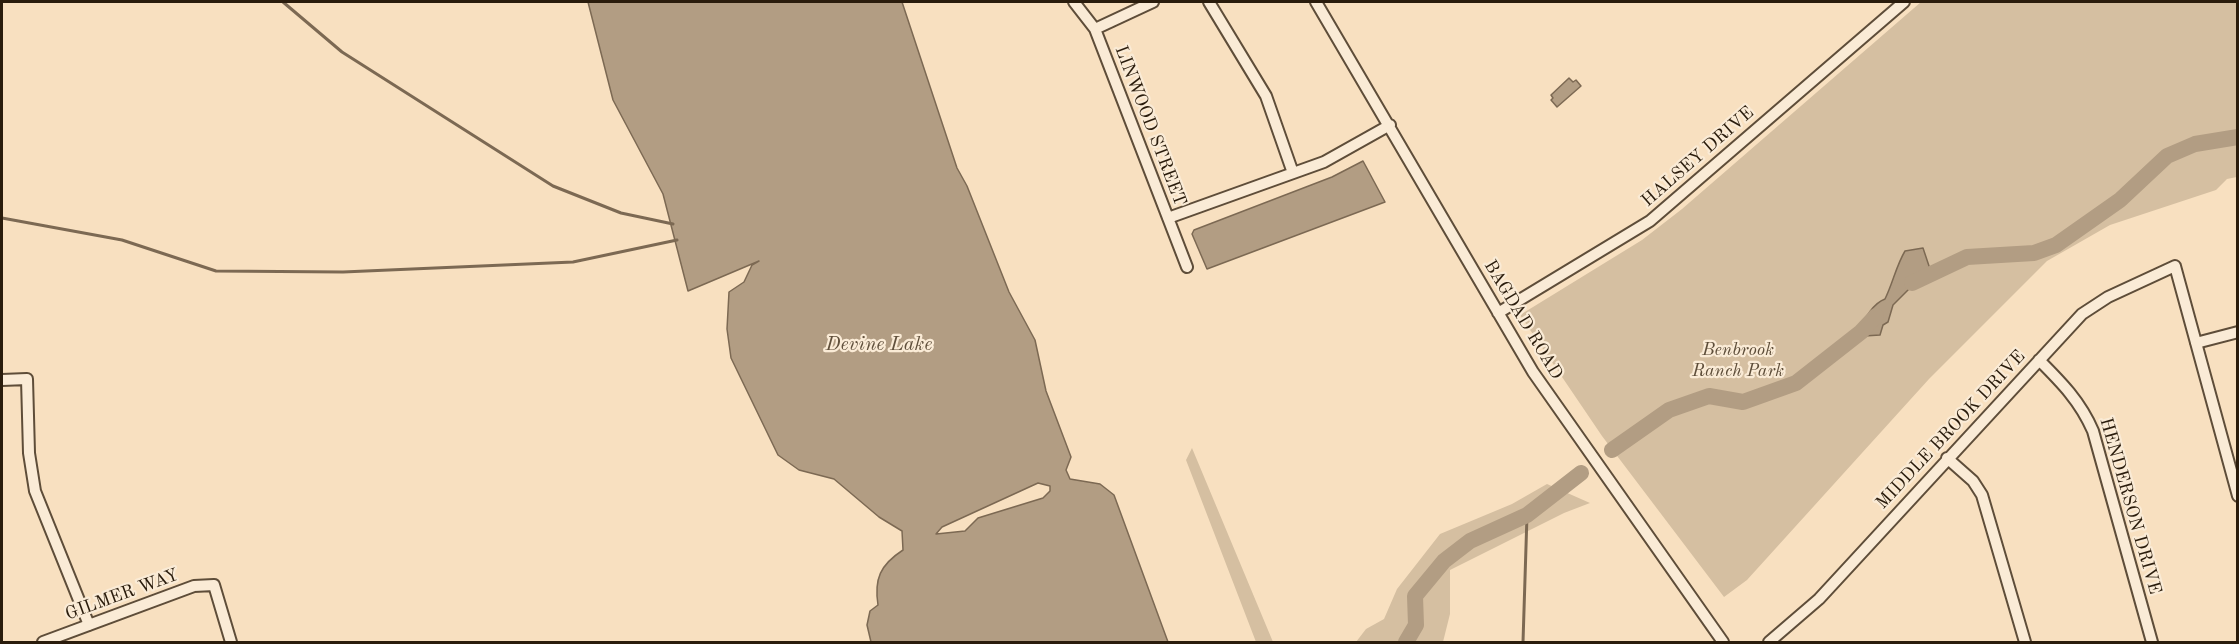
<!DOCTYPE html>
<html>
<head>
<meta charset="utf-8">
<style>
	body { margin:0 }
	#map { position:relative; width:2239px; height:644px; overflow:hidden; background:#f8e0c0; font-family:"Old Standard TT",serif }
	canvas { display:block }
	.frame { position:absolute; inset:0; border:3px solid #2a1c0c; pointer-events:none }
</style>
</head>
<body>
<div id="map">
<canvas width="2239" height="644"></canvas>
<div class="frame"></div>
</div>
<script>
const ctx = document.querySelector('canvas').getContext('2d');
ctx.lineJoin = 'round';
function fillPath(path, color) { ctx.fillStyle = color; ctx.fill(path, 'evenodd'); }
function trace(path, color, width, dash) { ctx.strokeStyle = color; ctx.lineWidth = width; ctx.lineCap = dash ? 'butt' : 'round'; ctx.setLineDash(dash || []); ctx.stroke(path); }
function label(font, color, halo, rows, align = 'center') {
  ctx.font = font + ' "Old Standard TT",serif'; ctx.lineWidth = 4.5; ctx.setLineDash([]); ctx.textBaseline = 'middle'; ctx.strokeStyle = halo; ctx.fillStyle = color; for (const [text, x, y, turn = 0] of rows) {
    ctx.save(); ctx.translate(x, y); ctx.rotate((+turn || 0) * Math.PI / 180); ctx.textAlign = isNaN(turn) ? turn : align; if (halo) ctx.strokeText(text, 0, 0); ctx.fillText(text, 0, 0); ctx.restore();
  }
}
const green = new Path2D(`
	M1921,2H2237V177L2227,179L2216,190L2110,225L2047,261L1929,379L1747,580L1724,597L1602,436L1520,315L1642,240L1682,209Z
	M1192,448L1273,642H1256L1186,460Z
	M1547,484L1590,503L1564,513L1450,570V614L1443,642H1356L1366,629L1384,619L1397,589L1440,534L1512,504Z`);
const water = new Path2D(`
	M588,2H902L957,168L967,186L1009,292L1035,340L1046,391L1071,457L1066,470L1070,479L1100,484L1114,495L1168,642H871L867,625L870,611L878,605C874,579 880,565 903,550L902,531L879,517L834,479L799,470L778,455L731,358L727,329L729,292L744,282L752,265L759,261L688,291L663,194L613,100ZM1038,483L1050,486V491L1043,498L978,518L965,531L936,534L942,527Z
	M1569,78L1573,82L1576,80L1581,86L1557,107L1551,100L1553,98L1551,95Z
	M1363,161L1385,202L1207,269L1192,234L1194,230L1332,177Z
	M1923,248L1933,278L1914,284L1893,305L1888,322L1883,325L1880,335L1864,336L1861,330C1864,318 1874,303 1885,299C1893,283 1896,266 1905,251Z`);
const stream = new Path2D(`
	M283,2L342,52L553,186L621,213L673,224
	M2,218L122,240L216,271L343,272L573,262L677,240
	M1523,642L1527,515`);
const river = new Path2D(`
	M1912,283L1967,257L2034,253L2056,245L2120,200L2167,156L2195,144L2238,137
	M1612,450L1669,410L1709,396L1743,402L1796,383L1861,332L1876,316
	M1406,642L1416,625L1415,596L1444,561L1470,541L1527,515L1581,473`);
const minor = new Path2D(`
	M1074,2L1095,29L1187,267
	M1209,2L1266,96L1293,173
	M1316,2L1533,372L1723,642
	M1095,29L1153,2
	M1168,218L1324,162L1390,125
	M1498,313L1650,221L1904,2
	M2196,343L2238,332
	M2039,360C2061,382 2080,401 2093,431L2152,642
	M2,380L27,379L29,453L35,491L89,625
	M1947,458L1973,481L1982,495L2025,642
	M43,642L194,586L214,585L231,642
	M1769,642L1819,599L2082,314L2108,297L2175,266L2238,496`);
const streetNames = [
	["LINWOOD STREET",1150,126,69],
	["HALSEY DRIVE",1698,157,-41],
	["BAGDAD ROAD",1523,320,59],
	["MIDDLE BROOK DRIVE",1951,430,-47],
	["HENDERSON DRIVE",2130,506,74],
	["GILMER WAY",122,595,-20]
];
const parkNames = [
	["Benbrook",1738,350],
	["Ranch Park",1738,371]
];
const waterNames = [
	["Devine Lake",879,345]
];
fillPath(green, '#d5bfa1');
fillPath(water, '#b29d83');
trace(water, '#7c6953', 1.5);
trace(stream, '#7c6953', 3);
trace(river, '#b29d83', 16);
trace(minor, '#5e4d39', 14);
trace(minor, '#faebd6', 10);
label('18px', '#2a1c0c', '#faebd6', streetNames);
label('italic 18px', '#5d4d39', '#faebd6', parkNames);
label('italic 20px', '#60503c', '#faebd6', waterNames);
</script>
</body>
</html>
